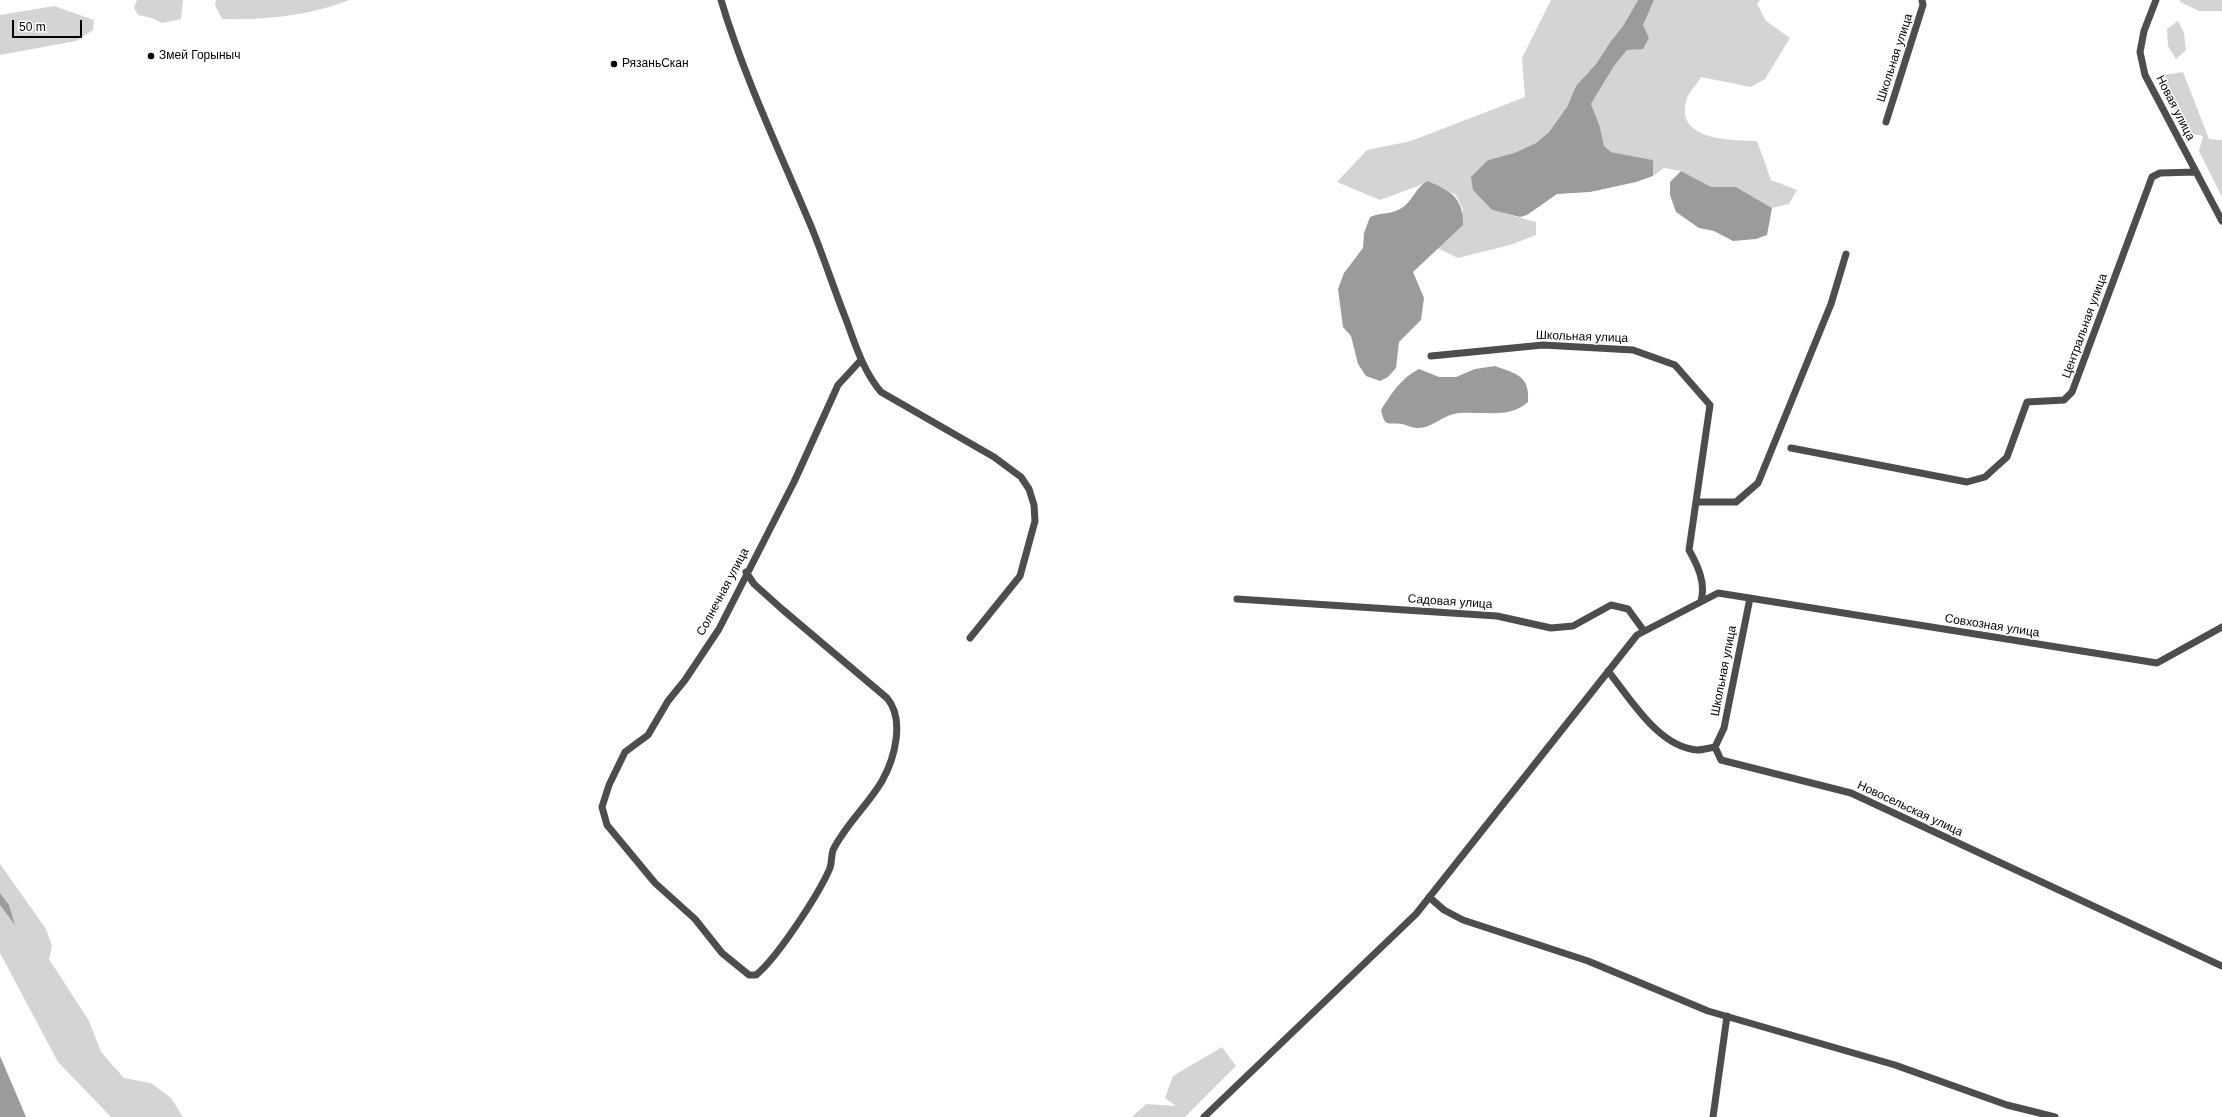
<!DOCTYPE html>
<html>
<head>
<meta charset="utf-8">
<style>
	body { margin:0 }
	#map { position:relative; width:2222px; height:1117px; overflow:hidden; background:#fff; font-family:Helvetica,sans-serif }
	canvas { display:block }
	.scale { position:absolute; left:12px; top:20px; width:70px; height:18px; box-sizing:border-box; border:2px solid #000; border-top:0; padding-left:5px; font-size:12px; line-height:14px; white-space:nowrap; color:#000; -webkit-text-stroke:3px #fff; paint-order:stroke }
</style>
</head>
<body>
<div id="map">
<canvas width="2222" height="1117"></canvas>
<div class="scale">50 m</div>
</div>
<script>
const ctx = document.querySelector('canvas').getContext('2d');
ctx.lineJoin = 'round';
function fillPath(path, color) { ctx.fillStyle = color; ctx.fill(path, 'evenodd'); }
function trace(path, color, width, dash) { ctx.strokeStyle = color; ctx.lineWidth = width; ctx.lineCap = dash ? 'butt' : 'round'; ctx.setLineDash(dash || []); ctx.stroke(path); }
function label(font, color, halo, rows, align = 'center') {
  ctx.font = font + ' Helvetica,sans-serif'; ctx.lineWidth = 3; ctx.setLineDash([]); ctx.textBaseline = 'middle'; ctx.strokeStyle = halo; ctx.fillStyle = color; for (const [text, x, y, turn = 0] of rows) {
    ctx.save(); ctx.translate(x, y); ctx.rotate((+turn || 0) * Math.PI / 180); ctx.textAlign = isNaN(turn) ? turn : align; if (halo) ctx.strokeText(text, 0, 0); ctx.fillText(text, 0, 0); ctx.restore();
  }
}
const green = new Path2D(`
	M137,0H183L181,19L162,23L152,18L138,15L134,8Z
	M216,0H349C310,16 264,20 222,19L215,5Z
	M1551,0H1638L1623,26L1611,41L1596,64L1576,86L1567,107L1549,132L1536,143L1514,153L1488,160L1473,190L1492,210L1536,222V235L1510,245L1458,258L1437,248L1448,238L1463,210L1456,195L1427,181L1418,186L1380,200L1337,182L1367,150L1411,141L1525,97L1522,58Z
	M1654,0H1760L1757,4L1766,21L1790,38L1765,79L1751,87L1701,77C1697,84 1690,91 1687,98C1673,141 1730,140 1757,141L1771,180L1797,190L1789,204L1772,208L1736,187H1711L1681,171L1664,168L1653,176V160L1611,152L1604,146L1600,127L1591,104L1614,66L1627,50L1643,48L1649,38L1642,25Z
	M2180,0H2222V11H2199L2180,2Z
	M54,6L94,20L93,30L76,41L0,55V15Z
	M2178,21L2184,33L2186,50L2176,59L2168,46L2167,29Z
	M2183,72L2209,139L2222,140V197L2199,151L2203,136L2183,132L2164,75Z
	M0,864L46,929L52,946L49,959L89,1021L101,1052L124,1078L151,1083L171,1098L183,1117H111L58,1062L0,953V905L14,923L9,905L0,893Z
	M1222,1047L1236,1066L1185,1117H1132L1146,1104L1176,1106L1165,1098L1173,1076Z`);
const water = new Path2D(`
	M1638,0H1654L1643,25L1649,38L1643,49L1627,50L1614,66L1591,104L1600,127L1604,146L1611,152L1653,160V176L1636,182L1590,192L1557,194L1527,215L1520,217L1492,210L1473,190L1471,177L1488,160L1514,153L1536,143L1549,132L1567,107L1576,86L1596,64L1611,41L1623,26Z
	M1681,171L1711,187H1736L1772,208L1767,235L1756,239L1733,241L1714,231L1699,228L1676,212L1670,195V182Z
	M1427,181C1451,191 1463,197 1463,225L1413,272L1424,298L1421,320L1399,342L1396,368L1388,377L1380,381L1366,376L1358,364L1351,336L1343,327L1338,289L1344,273L1363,248L1364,233L1370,217C1379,213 1390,214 1398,210C1412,204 1414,189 1427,181Z
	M1495,366C1517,374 1530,376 1528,402C1509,419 1484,411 1460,413C1445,413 1432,429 1417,428C1412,428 1407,425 1402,424C1387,422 1385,428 1381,410C1391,394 1402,377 1419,369L1439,377H1456L1475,369Z
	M0,893L9,905L15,925L0,905Z
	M0,1056L26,1117H0Z`);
const minor = new Path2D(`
	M721,0C745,80 781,154 813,231C825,261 835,292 847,322C856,347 864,372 881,392L994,457L1021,477L1029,489L1034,505L1035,521L1020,576L970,638
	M2156,0L2144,31L2140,52L2145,75L2222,221
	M1886,122L1923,5L1922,0
	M1431,356L1543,345L1633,350L1675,365L1710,405L1689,550C1698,566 1706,583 1701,601
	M1791,448L1967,482L1985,477L2007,457L2027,402L2064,400L2072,392L2152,177L2160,173L2196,172
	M1696,502H1736L1758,483L1831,304L1846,254
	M746,572L754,584L783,610L887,698C905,719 895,758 882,781C868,805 846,824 833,850C831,856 832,862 830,868C819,894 777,958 756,975H749L722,953L695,919L655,883L607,825L602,807L609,785L625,752L648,735L668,701L685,680L719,629L794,482L838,385L861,360
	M1237,599L1497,616L1551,628L1573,626L1611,605L1628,609L1644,631
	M1608,671C1630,698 1658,747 1697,750C1702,750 1709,748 1715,747
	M1715,747L1721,760L1851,793L2222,966
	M1715,747L1724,728L1750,598
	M1429,897L1444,910L1463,920L1588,961L1708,1011L1895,1065L2007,1105L2055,1117
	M1204,1117L1416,914L1637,635L1718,593L2157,663L2222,627
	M1713,1117L1727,1016`);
const markers = [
	[151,56,4,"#000"],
	[614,64,4,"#000"]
];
const poiNames = [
	["Змей Горыныч",159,56],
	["РязаньСкан",622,64]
];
const streetNames = [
	["Школьная улица",1895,58,-72],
	["Новая улица",2175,108,63],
	["Центральная улица",2085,326,-70],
	["Школьная улица",1582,337,2],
	["Солнечная улица",723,592,-62],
	["Садовая улица",1450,602,4],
	["Совхозная улица",1992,626,9],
	["Школьная улица",1724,671,-79],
	["Новосельская улица",1910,809,25]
];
fillPath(green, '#d4d4d4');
fillPath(water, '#9b9b9b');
trace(minor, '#4d4d4d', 7);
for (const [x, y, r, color] of markers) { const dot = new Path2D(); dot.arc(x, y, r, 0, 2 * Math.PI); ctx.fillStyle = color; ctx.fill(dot); trace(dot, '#fff', 1.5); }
label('12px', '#000', '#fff', poiNames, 'left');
label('12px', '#000', '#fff', streetNames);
</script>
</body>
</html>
